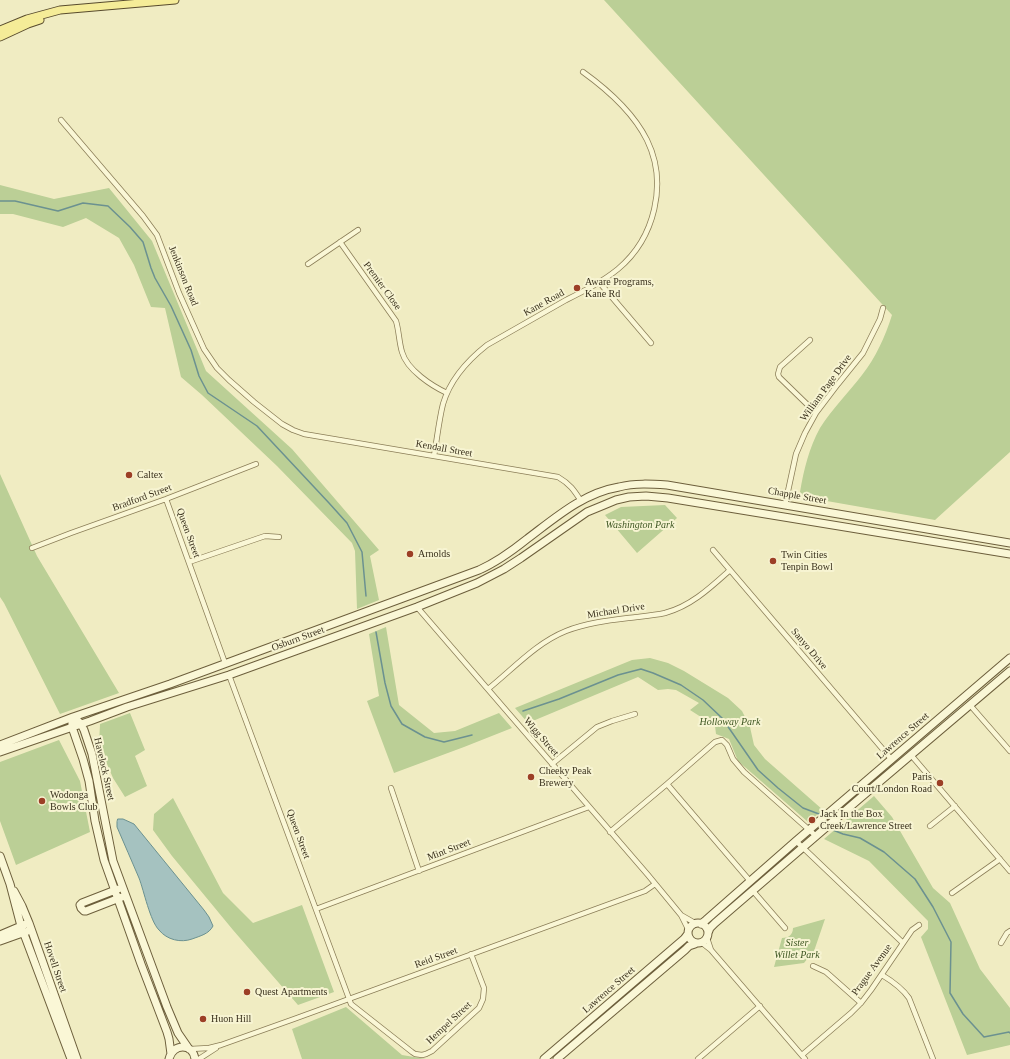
<!DOCTYPE html>
<html>
<head>
<meta charset="utf-8">
<style>
	body { margin:0 }
	canvas { display:block; background:#f0ecc2 }
</style>
</head>
<body>
<canvas width="1010" height="1059"></canvas>
<script>
const ctx = document.querySelector('canvas').getContext('2d');
ctx.lineJoin = 'round';
function fillPath(path, color) { ctx.fillStyle = color; ctx.fill(path, 'evenodd'); }
function trace(path, color, width, dash) { ctx.strokeStyle = color; ctx.lineWidth = width; ctx.lineCap = dash ? 'butt' : 'round'; ctx.setLineDash(dash || []); ctx.stroke(path); }
function label(font, color, halo, rows, align = 'center') {
  ctx.font = font + ' Georgia,serif'; ctx.lineWidth = 4; ctx.setLineDash([]); ctx.textBaseline = 'middle'; ctx.strokeStyle = halo; ctx.fillStyle = color; for (const [text, x, y, turn = 0] of rows) {
    ctx.save(); ctx.translate(x, y); ctx.rotate((+turn || 0) * Math.PI / 180); ctx.textAlign = isNaN(turn) ? turn : align; if (halo) ctx.strokeText(text, 0, 0); ctx.fillText(text, 0, 0); ctx.restore();
  }
}
const green = new Path2D(`
	M604,0H1010V452L935,520L804,497L800,492C804,469 809,448 820,428C832,409 848,393 862,375C876,357 885,337 892,315Z
	M0,185L54,199L109,188L152,241L206,371L292,449L379,550L370,556L379,600L357,609L355,551L352,543L277,466L202,395L181,377L165,308L151,307L134,265L119,238L86,218L63,227L13,214H0Z
	M0,474L37,556L119,693L60,714L4,603L0,597Z
	M665,505L677,518L637,553L605,515L621,507Z
	M386,627L399,705L434,733L455,731L499,713L512,728L464,747L394,773L367,701L379,696L369,634Z
	M650,658L668,663L684,671L728,698L742,711L750,727L754,745L765,759L823,810L808,822L738,761L729,739L716,734L715,726L690,710L699,703L676,690L668,689L658,690L638,677L528,723L515,708L632,660Z
	M130,713L145,750L135,756L147,786L125,797L113,778L99,745L100,724Z
	M59,740L80,781L90,832L16,865L0,821V762Z
	M874,796L892,817L933,888L950,903L980,969L1010,1008V1045L967,1055L921,937L928,929V921L869,861L824,839Z
	M173,798L223,893L253,923L302,905L334,992L298,1005L233,930L172,856L153,830L154,814Z
	M825,919L812,957L808,958L804,963L774,967L782,938C788,938 793,935 793,928Z
	M346,1007L402,1055L426,1059H302L292,1029Z`);
const water = new Path2D(`
	M118,819H123L134,824L204,910L209,917L213,926C209,934 200,936 192,939C181,943 167,940 159,930C150,921 144,891 139,878C132,861 124,844 117,827V822Z`);
const stream = new Path2D(`
	M0,201H15L58,211L83,203L108,206L130,227L143,242L151,268L155,278L171,306L191,350L199,376L208,393L257,426L329,503L347,523L362,552L366,596
	M376,632L385,683L391,706L402,724L425,737L444,742L472,735
	M523,711L559,699L618,675L641,669L653,673L681,685L703,700L722,718L758,770L778,788L803,808L819,814
	M833,830L843,834L860,838L884,852L915,879L933,907L951,942L950,993L963,1014L984,1037L1009,1032L1010,1033`);
const street = new Path2D(`
	M61,120L143,216L157,235L179,293L204,349L217,368L229,380L254,402L282,424L293,430L304,434L558,477C570,484 574,490 581,501
	M340,242L396,321C399,331 399,342 402,352C407,370 432,386 447,393
	M308,264L358,230
	M599,282L651,343
	M810,340L780,367L778,374L779,377L816,413
	M434,456C437,439 439,420 443,404C450,380 468,360 487,345C513,330 540,315 566,300C584,291 602,282 618,269C655,238 668,183 647,140C633,112 608,90 583,72
	M166,499L225,663
	M785,505L796,454L805,433L816,413L838,384L863,353L880,319L883,308
	M32,548L71,533L166,499L256,464
	M713,550L892,760
	M189,562L265,536L279,537
	M417,607L648,875L681,915L688,929
	M229,675L351,1004L412,1052L415,1054L422,1055L426,1054L432,1051L479,1008L483,999L484,988L471,954
	M488,689C513,669 536,643 566,631C589,622 613,620 637,617C646,616 656,615 665,613C691,606 710,588 730,570
	M970,705L1010,751
	M911,755L1010,871
	M552,764L597,727L612,721L635,714
	M667,784L750,881
	M391,788L419,871
	M930,826L955,806
	M610,832L667,784L715,742L722,740L727,745L733,759L744,772L816,836
	M796,841L903,943
	M753,891L785,928
	M952,893L996,862L1000,859
	M316,909L589,807
	M681,915L695,923
	M707,938L711,950
	M702,943L711,950L805,1059
	M1001,943L1007,933L1010,931
	M813,966L826,972L861,1003
	M882,975C892,981 902,988 909,998L933,1059
	M190,1049L209,1048L221,1045L294,1019L645,891L655,884
	M802,1055L851,1013L861,1003L871,990L912,930L919,925
	M199,1059L216,1048
	M698,1059L760,1006`);
const secondary = new Path2D(`
	M78,721L81,724L84,730L92,754L113,861L167,1007L178,1033L189,1049
	M72,723V727L83,759L89,781L95,821L104,860L141,964L167,1032L169,1039L171,1054
	M0,745L73,717L170,684L479,570C497,562 512,551 527,539C555,518 583,493 619,487C635,483 651,484 667,485L1010,543
	M0,752L90,721L127,707L229,675L417,607L477,583L504,569L521,558L587,512L604,505L616,500L629,497L646,496L668,498L1010,554
	M0,856L10,884L21,926L71,1059
	M118,889L82,903L80,905L81,908L84,911H86L122,897
	M14,891L22,906L29,923L77,1059
	M688 933a10 10 0 1 1 20 0a10 10 0 1 1-20 0Z
	M701,924L706,920L796,841L1010,658
	M708,933L710,928L715,923L859,799L1010,671
	M0,935L26,924
	M0,941L28,931
	M169,1059C173,1043 193,1043 195,1059
	M544,1059L684,939L687,935
	M557,1059L685,950L689,946L695,944`);
const primary = new Path2D(`
	M0,30L27,19L60,10L175,0
	M0,37L28,24L40,20`);
const markers = [
	[577,288,4,"#9c3f26"],
	[129,475,4,"#9c3f26"],
	[410,554,4,"#9c3f26"],
	[773,561,4,"#9c3f26"],
	[531,777,4,"#9c3f26"],
	[940,783,4,"#9c3f26"],
	[42,801,4,"#9c3f26"],
	[812,820,4,"#9c3f26"],
	[247,992,4,"#9c3f26"],
	[203,1019,4,"#9c3f26"]
];
const streetNames = [
	["Jenkinson Road",183,276,68],
	["Premier Close",382,286,54],
	["Kane Road",544,303,-29],
	["William Page Drive",826,388,-54],
	["Kendall Street",444,449,10],
	["Chapple Street",797,496,10],
	["Bradford Street",142,498,-20],
	["Queen Street",188,533,70],
	["Michael Drive",616,611,-9],
	["Osburn Street",298,639,-20],
	["Sanyo Drive",809,649,50],
	["Lawrence Street",903,736,-41],
	["Wigg Street",541,737,49],
	["Havelock Street",104,769,77],
	["Queen Street",298,834,70],
	["Mint Street",449,850,-21],
	["Reid Street",436,958,-20],
	["Hovell Street",55,967,71],
	["Prague Avenue",872,970,-54],
	["Lawrence Street",609,990,-41],
	["Hempel Street",449,1023,-43]
];
const poiNames = [
	["Aware Programs,",585,282],
	["Kane Rd",585,294],
	["Caltex",137,475],
	["Arnolds",418,554],
	["Twin Cities",781,555],
	["Tenpin Bowl",781,567],
	["Cheeky Peak",539,771],
	["Brewery",539,783],
	["Paris",932,777,"right"],
	["Court/London Road",932,789,"right"],
	["Wodonga",50,795],
	["Bowls Club",50,807],
	["Jack In the Box",820,814],
	["Creek/Lawrence Street",820,826],
	["Quest Apartments",255,992],
	["Huon Hill",211,1019]
];
const parkNames = [
	["Washington Park",640,525],
	["Holloway Park",730,722],
	["Sister",797,943],
	["Willet Park",797,955]
];
fillPath(green, '#bbcf96');
fillPath(water, '#a5c2c0');
trace(water, '#6b9190', 1);
trace(stream, '#6b9190', 1.5);
trace(street, '#8b7e58', 6);
trace(secondary, '#6d5f3c', 9);
trace(primary, '#584b2d', 9);
trace(street, '#faf7d6', 4.5);
trace(secondary, '#faf7d6', 7);
trace(primary, '#f5ec98', 7);
for (const [x, y, r, color] of markers) { const dot = new Path2D(); dot.arc(x, y, r, 0, 2 * Math.PI); ctx.fillStyle = color; ctx.fill(dot); trace(dot, '#f7f4d2', 1.5); }
label('10px', '#3a311d', '#f7f4d2', streetNames);
label('10px', '#3a311d', '#f7f4d2', poiNames, 'left');
label('italic 10px', '#3f5723', '#f7f4d2', parkNames);
</script>
</body>
</html>
